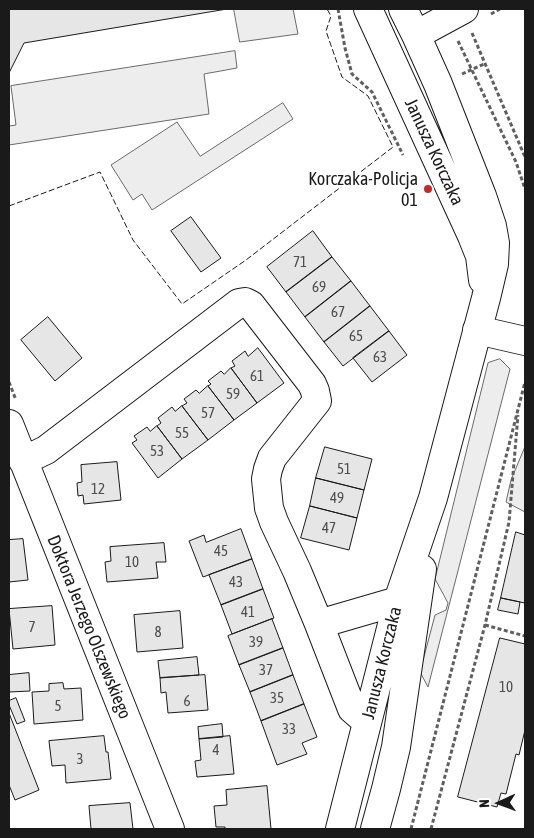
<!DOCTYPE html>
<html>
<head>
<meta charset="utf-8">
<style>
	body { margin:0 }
	#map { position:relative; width:534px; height:838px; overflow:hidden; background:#fff; font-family:"Asap Condensed",sans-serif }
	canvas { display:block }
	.frame { position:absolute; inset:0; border:10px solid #1a1a1a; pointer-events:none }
	.north { position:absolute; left:474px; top:778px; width:50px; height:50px; -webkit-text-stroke:4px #fff; paint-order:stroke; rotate:268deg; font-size:14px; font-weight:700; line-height:20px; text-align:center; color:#1a1a1a }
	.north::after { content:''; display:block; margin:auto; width:18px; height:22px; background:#1a1a1a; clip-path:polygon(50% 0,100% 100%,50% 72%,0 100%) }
</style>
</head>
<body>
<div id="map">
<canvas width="534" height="838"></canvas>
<div class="frame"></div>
<div class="north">N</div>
</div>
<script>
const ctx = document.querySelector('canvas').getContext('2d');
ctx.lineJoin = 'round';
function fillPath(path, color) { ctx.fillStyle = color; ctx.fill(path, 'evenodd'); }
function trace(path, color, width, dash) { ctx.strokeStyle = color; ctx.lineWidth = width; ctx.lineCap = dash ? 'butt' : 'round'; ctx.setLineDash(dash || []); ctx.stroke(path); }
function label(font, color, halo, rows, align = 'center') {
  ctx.font = font + ' "Asap Condensed",sans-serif'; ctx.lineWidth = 4; ctx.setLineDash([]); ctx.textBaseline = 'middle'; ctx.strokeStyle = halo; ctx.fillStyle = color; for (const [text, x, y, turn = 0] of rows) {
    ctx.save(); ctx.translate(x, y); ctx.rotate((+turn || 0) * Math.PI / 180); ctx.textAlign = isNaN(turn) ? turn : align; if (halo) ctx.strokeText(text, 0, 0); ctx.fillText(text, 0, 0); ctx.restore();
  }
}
const built = new Path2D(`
	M234,9H293L298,34L240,42Z
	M235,51L237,68L204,74L209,114L9,145V126L16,125L11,86Z
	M283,103L293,119L152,210L142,194L133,200L111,165L177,122L200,156Z
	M500,359L510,369L428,687L420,672L435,615L446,610L448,603L435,579L488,363Z
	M525,447V512L506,502L511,480Z`);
const building = new Path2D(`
	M9,9H227L24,43L9,73Z
	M191,217L221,258L201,272L171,231Z
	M313,231L332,257L286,292L267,267Z
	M332,257L351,281L305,317L286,292Z
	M351,281L370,306L324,342L305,317Z
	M370,306L389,331L343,366L324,342Z
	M48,317L82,358L55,381L21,340Z
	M389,331L407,355L372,382L353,358Z
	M258,348L284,383L257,403L231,368L235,366L232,361L245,351L248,356Z
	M231,368L257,403L234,420L208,386L211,384L208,381L221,371L224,374Z
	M208,386L234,420L208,440L182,406L187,403L184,399L196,390L199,393Z
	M182,406L208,440L182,459L157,426L161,423L158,418L172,407L175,411Z
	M157,426L182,459L158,478L132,443L137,440L134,436L147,427L150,431Z
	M325,447L372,459L364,490L316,478Z
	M117,462L121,500L84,504L83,495L78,496L77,483L82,482L81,465Z
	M316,478L364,490L357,518L310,506Z
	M310,506L357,518L349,550L301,538Z
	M241,529L252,559L203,577L189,541L204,535L206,542Z
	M516,532L525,535V603L501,598Z
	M23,539L28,580L9,582V540Z
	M164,543L166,562H156L158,578L107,582L105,562L111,561L110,547Z
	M252,559L263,589L221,605L209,575Z
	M263,589L274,618L232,634L221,605Z
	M501,598L520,602L518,614L498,610Z
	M52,606L55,645L13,649L9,609Z
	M180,611L183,648L137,652L134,615Z
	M272,619L283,648L239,665L228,636Z
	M500,638L525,644V730L519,755L516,754L506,794L501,793L497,807L458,797Z
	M283,648L293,675L250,692L239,665Z
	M197,657L199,675L160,678L158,661Z
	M29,673L30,691L9,692V675Z
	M205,675L208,710L168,713L166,692L161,693L160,678Z
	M293,675L304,704L261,721L250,692Z
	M63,683L64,689L81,688L83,720L34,724L32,692L49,691V684Z
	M16,698L25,721L17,724L9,705V701Z
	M304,704L317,737L302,743L307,754L277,765L261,721Z
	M9,713L39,790L15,800L9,785Z
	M222,724L223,737L199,739L198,727Z
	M104,736L106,752H108L111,779L66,783L65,765L52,766L49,741Z
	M230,736L234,774L197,777L195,761L201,760L199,739Z
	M267,786L271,829H225V827H216L214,806L227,805L226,790Z
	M130,803L133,829H91L89,806Z`);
const path = new Path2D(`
	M338,9L345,48L352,74L372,92L403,155
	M491,14L500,9
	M472,33L525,157
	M458,41L516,162L525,189
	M462,74L484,64
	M9,382L16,400
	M485,625L525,636
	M411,829L525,382
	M431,829L485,625L509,522L518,415`);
const minor = new Path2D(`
	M368,9L472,236L480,256L483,280
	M416,35L464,9
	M477,330L525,341
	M9,424L170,829
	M23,461L46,450L239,303L245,302L251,305L312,384L315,391L317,401L272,458L268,469L266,479L269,508L274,522L297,571L319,624L352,709L367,722
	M319,624L398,601
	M340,829L398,601L433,498L486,298L494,264L495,243L492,226L482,196L438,84L416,35L403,9
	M375,829L386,789L396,747L422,569`);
const fence = new Path2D(`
	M9,206L100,172L133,240L182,304L246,260L393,147L368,96L342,77L326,31L331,16L327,9`);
const markers = [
	[428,189,5,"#c62828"]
];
const numberNames = [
	["71",300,262],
	["69",319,287],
	["67",338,312],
	["65",356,336],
	["63",380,357],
	["61",257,376],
	["59",233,394],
	["57",208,413],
	["55",182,433],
	["53",157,451],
	["51",344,469],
	["12",98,489],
	["49",337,498],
	["47",329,528],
	["45",221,551],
	["10",132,562],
	["43",236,582],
	["41",248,612],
	["7",32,627],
	["8",158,632],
	["39",256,642],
	["37",266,670],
	["10",506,687],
	["35",277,698],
	["6",187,701],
	["5",58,706],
	["33",289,729],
	["4",216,750],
	["3",80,759]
];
const streetNames = [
	["Janusza Korczaka",434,152,65],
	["Doktora Jerzego Olszewskiego",89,627,68],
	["Janusza Korczaka",382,663,-76]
];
const poiNames = [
	["Korczaka-Policja",418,179],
	["01",418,200]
];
fillPath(built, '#ededed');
trace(built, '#6a6a6a', 1);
fillPath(building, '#e6e6e6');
trace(building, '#1a1a1a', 1);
trace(minor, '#1a1a1a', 30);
trace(path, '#5f5f5f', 3, [4, 2.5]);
trace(minor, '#fff', 28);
trace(fence, '#1a1a1a', 1, [6, 2.5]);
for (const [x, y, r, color] of markers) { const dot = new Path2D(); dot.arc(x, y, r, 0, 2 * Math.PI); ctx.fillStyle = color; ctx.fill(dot); trace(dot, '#fff', 2); }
label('15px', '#4d4d4d', null, numberNames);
label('18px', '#1a1a1a', '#fff', streetNames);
label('18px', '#1a1a1a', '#fff', poiNames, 'right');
</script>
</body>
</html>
